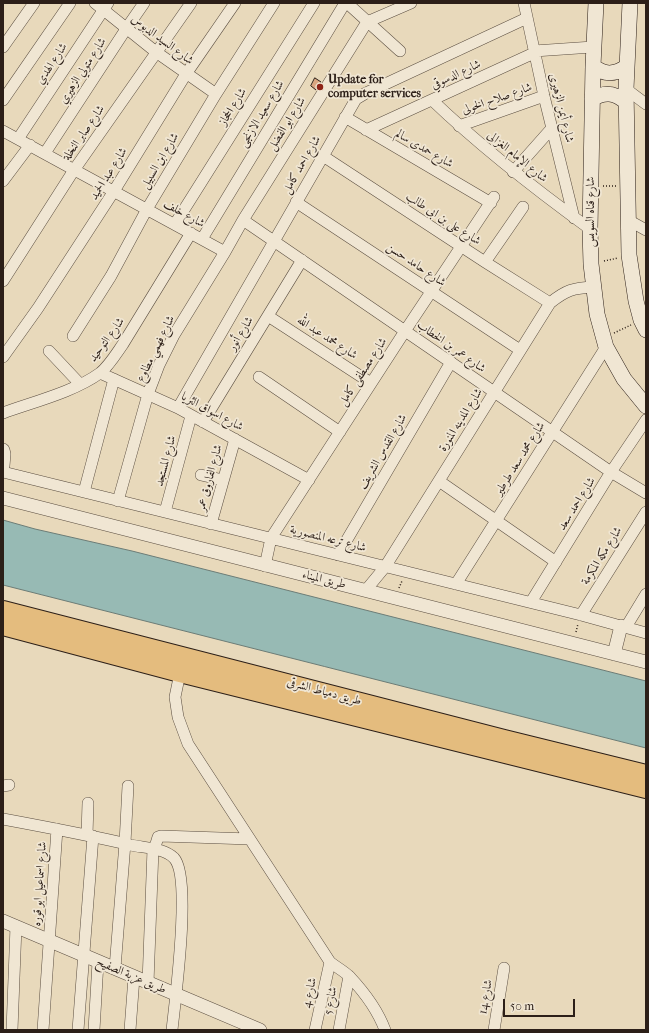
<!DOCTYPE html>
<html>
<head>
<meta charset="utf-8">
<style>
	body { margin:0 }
	#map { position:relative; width:649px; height:1033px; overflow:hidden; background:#e8d9bb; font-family:"IM FELL French Canon",serif }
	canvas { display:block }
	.frame { position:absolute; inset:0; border:4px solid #2c1f18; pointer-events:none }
	.scale { position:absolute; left:503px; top:999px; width:72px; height:18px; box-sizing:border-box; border:2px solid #2c1f18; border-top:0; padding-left:5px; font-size:12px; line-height:14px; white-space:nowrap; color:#2c1f18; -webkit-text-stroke:3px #f0e6d3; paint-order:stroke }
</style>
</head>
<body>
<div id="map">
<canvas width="649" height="1033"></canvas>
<div class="frame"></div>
<div class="scale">50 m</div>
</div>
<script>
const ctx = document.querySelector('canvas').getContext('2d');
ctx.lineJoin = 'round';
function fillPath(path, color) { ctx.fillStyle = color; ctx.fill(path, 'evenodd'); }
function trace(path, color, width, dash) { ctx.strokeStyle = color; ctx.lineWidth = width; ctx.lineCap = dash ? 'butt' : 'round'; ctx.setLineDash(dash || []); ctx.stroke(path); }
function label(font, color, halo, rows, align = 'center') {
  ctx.font = font + ' "IM FELL French Canon",Amiri,serif'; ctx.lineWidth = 3.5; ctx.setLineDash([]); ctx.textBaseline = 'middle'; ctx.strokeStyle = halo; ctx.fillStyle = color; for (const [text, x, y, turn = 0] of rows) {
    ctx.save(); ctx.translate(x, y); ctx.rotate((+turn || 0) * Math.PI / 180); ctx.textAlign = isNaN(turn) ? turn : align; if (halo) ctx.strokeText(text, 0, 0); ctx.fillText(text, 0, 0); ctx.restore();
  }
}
const water = new Path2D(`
	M3,520L35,529L132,551L646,681V748L3,585Z`);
const building = new Path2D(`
	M315,78L321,82L316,90L311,86Z`);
const path = new Path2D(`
	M603,186H616
	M604,261L618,258
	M614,333L631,325
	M399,588L402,581
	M576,632L578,624`);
const minor = new Path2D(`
	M95,3L156,52L216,94
	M347,3L400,51
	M524,3L544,96L574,218
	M3,47L34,3
	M534,51L593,47
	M626,89L646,104
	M3,100L70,3
	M432,100C481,147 535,189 590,229
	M345,117L491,203
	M459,126L544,96
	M366,130L534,53
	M3,131L225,252
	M18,139L108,3
	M45,153L126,29L144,3
	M323,156L485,262L550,303
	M513,172L552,128
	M3,181L30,145
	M296,202L520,350
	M243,220L611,472L646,493
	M628,220L646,230
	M175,224L314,3
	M202,239L345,3
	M485,262L523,207
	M3,281L74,170L191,3
	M268,316L371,383
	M73,336L111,276L147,209L216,94L274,3
	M49,351L80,384
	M3,357L38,308L114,191L186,74L235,3
	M100,373L178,408L309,480
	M259,377L340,432
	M178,408L356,99L366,93L527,18
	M3,413C33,402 74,392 100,373C109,366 116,354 123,344L191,233
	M203,422L302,260
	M3,472L581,615L646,633
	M201,475L223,480
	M439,481L556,562
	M84,492L114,379
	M118,501L148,394L159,365L174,335L225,252L243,220L367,22L411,3
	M165,512L191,416
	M211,524L235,439
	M338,555L451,362
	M265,566L271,538L405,331L494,197
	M456,584L606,347
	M366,590L385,567L550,303C566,290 573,288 594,287
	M531,602L611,472L646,420
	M581,615L646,512
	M626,627L646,594
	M180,673L175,697L178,717L188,744L330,962C336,967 344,971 350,977C364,992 378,1011 385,1030
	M3,786L9,785
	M3,819C46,827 89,835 131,845C145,848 164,848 174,858C192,877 175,1001 172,1030
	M87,835L88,803
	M115,968L125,843L128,786
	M148,983L153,849L155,847L158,837L161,836L250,839
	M12,1030L16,926
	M43,1030L57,829
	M78,1030L93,836
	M94,1030L98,962
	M130,1030L134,977
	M315,1030L330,962
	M339,1030L349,976
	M494,1030L504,968`);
const tertiary = new Path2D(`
	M3,450L4,454L3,466
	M3,498L646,662
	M614,654L621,626
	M3,921L260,1030`);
const secondary = new Path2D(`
	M596,3L593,66L590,229L591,264L597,314L606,347L624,379L646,406
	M630,3L626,89L629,255L636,301L641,320L646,330
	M593,66C604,75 614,75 626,67
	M592,99C605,91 615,93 626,102`);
const trunk = new Path2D(`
	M3,610L504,739L646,774
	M3,626L180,673L646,789`);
const markers = [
	[320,87,4,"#8f2418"]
];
const streetNames = [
	["شارع السيد الدبوس",162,40,37],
	["شارع الهدي",52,64,-57],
	["شارع متولي الزهيري",83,71,-57],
	["شارع الدسوقي",456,75,-25],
	["شارع صلاح الخولى",497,99,-19],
	["شارع الحجاز",233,107,-58],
	["شارع أيمن الزهيرى",561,108,76],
	["شارع سعيد الازنجى",262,114,-59],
	["شارع ابو الفضل",287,124,-58],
	["شارع صابر النخلة",84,133,-55],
	["شارع حمدى سالم",424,149,30],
	["شارع الإمام الغزالى",517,157,39],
	["شارع ابن السبيل",160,161,-59],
	["شارع احمد كامل",302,165,-60],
	["شارع عبد الحميد",109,174,-58],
	["شارع قناه السويس",591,212,-90],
	["شارع خلف",184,214,29],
	["شارع على بن ابى طالب",443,219,33],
	["شارع حامد حسن",416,265,34],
	["شارع أنور",241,334,-59],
	["شارع محمد عبد الله",327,338,33],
	["شارع التوحيد",107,340,-54],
	["شارع عمر بن الخطاب",451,347,35],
	["شارع فهمي مطاوع",156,349,-64],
	["شارع مصطفى كامل",363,372,-57],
	["شارع اسواق الثريا",212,412,28],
	["شارع المدينه المنورة",461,420,-58],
	["شارع القدس الشريف",383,452,-60],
	["شارع محمد سعد طرطير",520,459,-58],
	["شارع المستجد",166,461,-75],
	["شارع الفاروق عمر",210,478,-75],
	["شارع احمد سعد",577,504,-58],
	["شارع ترعه المنصورية",328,539,14],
	["شارع مكه المكرمة",602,556,-58],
	["طريق الميناء",324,580,14],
	["طريق دمياط الشرقى",324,692,15],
	["شارع اسماعيل ابو قوره",40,884,-86],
	["طريق عزبة الصفيح",131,976,23],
	["شارع 4",310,993,-78],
	["شارع 14",486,997,-80],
	["شارع 5",331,1001,-79]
];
const poiNames = [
	["Update for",328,80],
	["computer services",328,94]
];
fillPath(water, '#97bab4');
trace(water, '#6c7c76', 1);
fillPath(building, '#daa681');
trace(building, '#2c1f18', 1);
trace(minor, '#5b4e41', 12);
trace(tertiary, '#5b4e41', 14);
trace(secondary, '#2c1f18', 16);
trace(trunk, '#2c1f18', 20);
trace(path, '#2c1f18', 1.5, [1, 2]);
trace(minor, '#f0e6d3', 11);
trace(tertiary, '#f0e6d3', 13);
trace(secondary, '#f0e6d3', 15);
trace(trunk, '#e4bc7e', 18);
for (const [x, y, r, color] of markers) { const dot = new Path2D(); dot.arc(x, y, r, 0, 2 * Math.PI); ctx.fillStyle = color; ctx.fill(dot); trace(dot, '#f0e6d3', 1.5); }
label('12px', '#2c1f18', '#f0e6d3', streetNames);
label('bold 12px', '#2c1f18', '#f0e6d3', poiNames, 'left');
</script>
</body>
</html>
